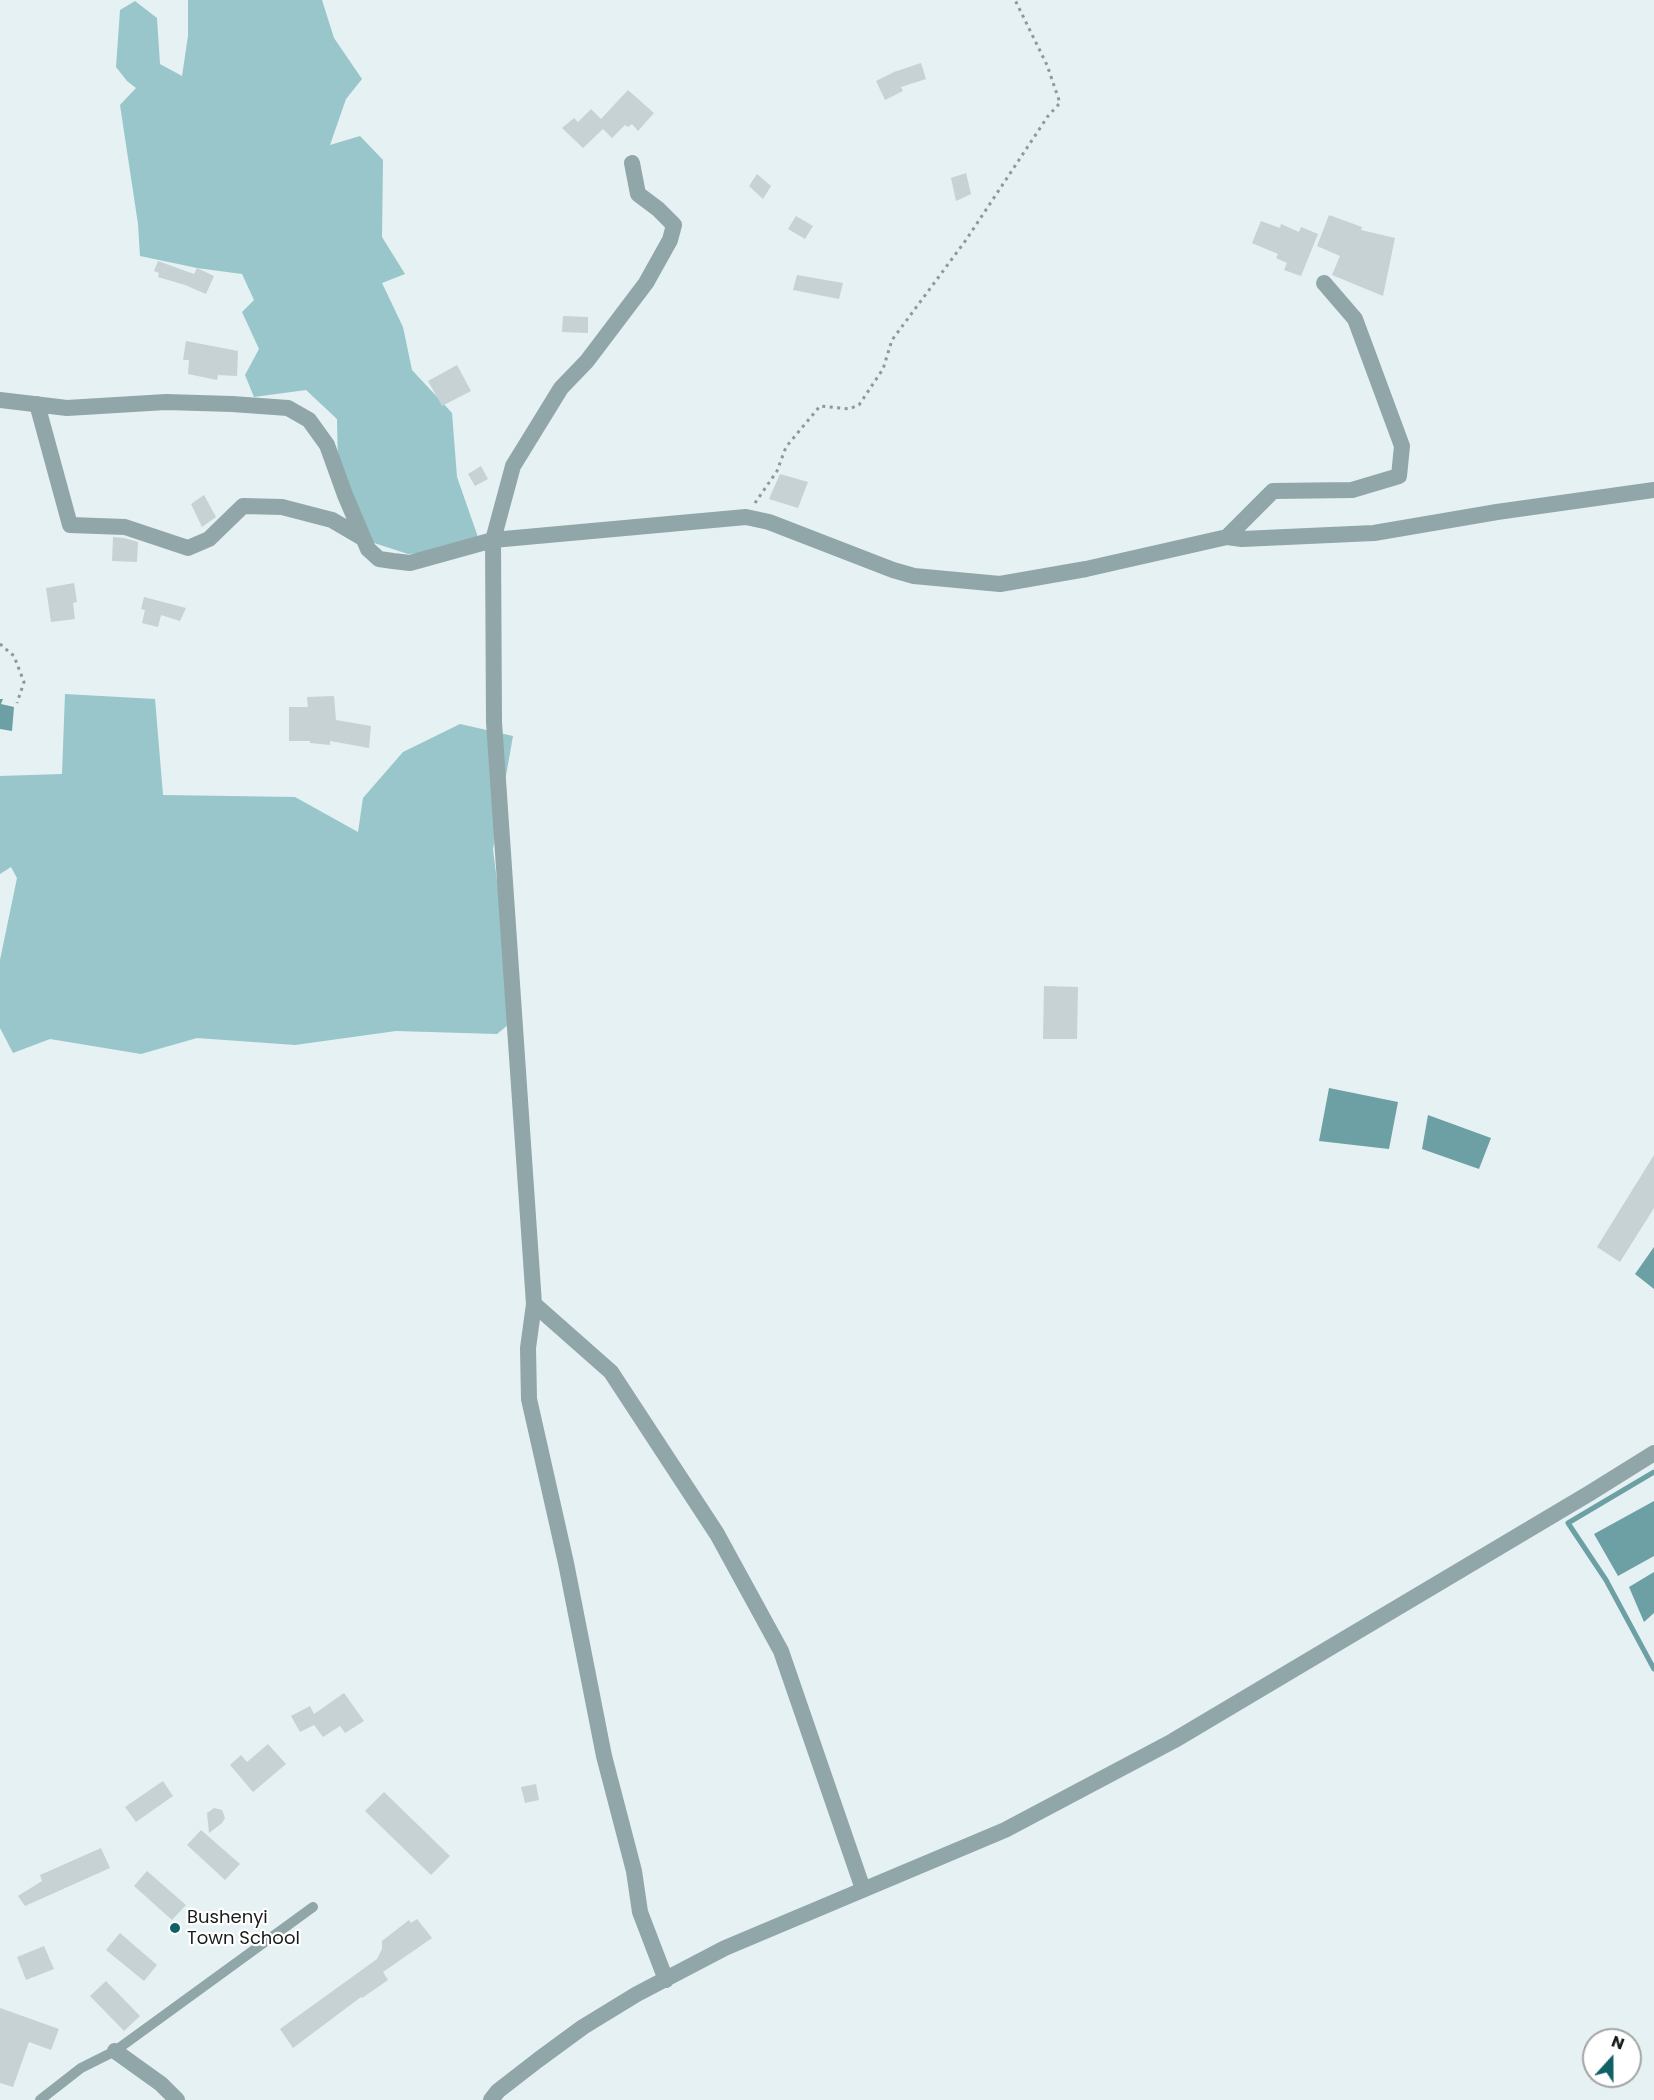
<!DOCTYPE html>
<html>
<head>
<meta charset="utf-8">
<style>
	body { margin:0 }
	#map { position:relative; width:1654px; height:2100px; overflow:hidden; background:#e5f1f2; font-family:Poppins,sans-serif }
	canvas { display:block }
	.north { position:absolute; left:1582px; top:2028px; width:60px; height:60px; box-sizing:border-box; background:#fff; border:2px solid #a3a4a4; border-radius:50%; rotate:21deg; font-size:16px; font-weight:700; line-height:24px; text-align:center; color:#181c1c }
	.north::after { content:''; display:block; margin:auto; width:21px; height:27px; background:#106167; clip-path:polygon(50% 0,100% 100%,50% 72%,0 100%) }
</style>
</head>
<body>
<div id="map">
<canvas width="1654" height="2100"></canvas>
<div class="north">N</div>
</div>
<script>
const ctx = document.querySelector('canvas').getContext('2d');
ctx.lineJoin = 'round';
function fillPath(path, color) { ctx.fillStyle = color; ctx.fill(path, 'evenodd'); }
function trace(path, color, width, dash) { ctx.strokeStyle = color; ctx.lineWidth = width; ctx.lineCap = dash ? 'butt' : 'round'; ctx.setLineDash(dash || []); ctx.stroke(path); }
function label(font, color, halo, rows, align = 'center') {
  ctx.font = font + ' Poppins,sans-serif'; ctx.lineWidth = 4.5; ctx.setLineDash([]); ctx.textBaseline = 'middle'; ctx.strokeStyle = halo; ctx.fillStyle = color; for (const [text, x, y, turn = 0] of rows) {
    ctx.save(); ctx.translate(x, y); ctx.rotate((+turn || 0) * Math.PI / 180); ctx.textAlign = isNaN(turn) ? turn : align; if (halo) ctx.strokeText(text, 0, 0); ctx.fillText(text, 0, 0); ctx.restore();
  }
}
const green = new Path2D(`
	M188,0H322L334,38L362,79L346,99L330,145L360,136L383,160L382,237L405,274L382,283L403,327L412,370L452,413L457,477L479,540L446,552L408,554L368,541L338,465L337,419L306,390L254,397L245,375L259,349L242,312L254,300L242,274L197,268L140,256L138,224L120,105L136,88L127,81L116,67L120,10L135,1L157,18L160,64L182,76L188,36Z
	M65,694L155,699L163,795L295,797L358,832L363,798L403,752L460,724L513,736L493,849L514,1020L497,1034L396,1031L295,1045L197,1038L141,1054L50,1039L13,1053L0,1028V960L17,878L11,867L0,874V776L62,774Z`);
const water = new Path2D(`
	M0,699H3L1,704L14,707L12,731L0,729Z
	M1329,1088L1398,1102L1389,1149L1319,1141Z
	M1428,1115L1491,1138L1479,1169L1422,1149Z
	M1654,1247V1289L1635,1274Z
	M1654,1501V1556L1618,1576L1594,1534Z
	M1654,1572V1613L1644,1622L1629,1587Z`);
const stream = new Path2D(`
	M1654,1472L1568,1523L1606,1580L1654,1669`);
const building = new Path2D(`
	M921,63L926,79L901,87L903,91L885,100L876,81L894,72Z
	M628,90L654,113L638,131L632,124L628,127L625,125L612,138L603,129L583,148L562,128L574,118L578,122L591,109L601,119Z
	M966,173L971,194L956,201L951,178Z
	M757,174L771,186L763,199L749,186Z
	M1329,215L1362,227L1361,230L1395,238L1383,296L1332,275L1340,256L1317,246Z
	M796,216L813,226L805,239L788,229Z
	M1261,221L1280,228L1281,224L1299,232L1301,227L1318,234L1301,276L1284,270L1287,263L1276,258L1278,254L1252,243Z
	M158,261L194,274L197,268L214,276L206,294L185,285L158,277L159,273L154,271Z
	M797,275L843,283L839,299L793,290Z
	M563,316L588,317V333L562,332Z
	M186,341L238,351L237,376L218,375L217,380L188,374L189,360H183Z
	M457,365L471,391L442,406L428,381Z
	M481,466L488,479L475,486L468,474Z
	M780,474L808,482L798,508L769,499Z
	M204,495L216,517L202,527L191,504Z
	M113,537L124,538L138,542L137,562L112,561Z
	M74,583L77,602L73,603L75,619L51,622L46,588Z
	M144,597L186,608L180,621L161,615L158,627L142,623L145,610L141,609Z
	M334,696L336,720L371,726L369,748L330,741V745L310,743V741H289V707H308L307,697Z
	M1044,986L1078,987L1077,1039H1043Z
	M1654,1155V1208L1620,1262L1597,1247Z
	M344,1693L364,1721L345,1733L340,1726L323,1737L314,1725L300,1732L291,1716L310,1706L314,1714Z
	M268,1744L286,1764L253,1792L230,1765L241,1755L247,1762Z
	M163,1781L173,1796L136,1822L125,1807Z
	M536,1784L539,1800L525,1803L521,1787Z
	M384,1792L450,1856L431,1875L365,1811Z
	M214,1808L222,1810L225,1818L222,1823L209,1833L207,1813Z
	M201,1830L240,1864L225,1880L187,1845Z
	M101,1848L110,1868L25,1906L18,1896L42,1881L40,1875Z
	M147,1871L186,1905L172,1920L134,1886Z
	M417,1919L432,1938L383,1972L388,1980L362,1998L361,1997L293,2048L280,2029L377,1959L382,1949V1941L409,1920L411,1923Z
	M120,1933L157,1965L144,1981L106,1950Z
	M44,1946L54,1969L26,1980L17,1957Z
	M106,1981L140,2016L124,2031L90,1996Z
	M0,2008L59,2029L51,2050L29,2042L13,2087L0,2083Z`);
const path = new Path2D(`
	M755,503L777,471L786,447L820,406L849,409L859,405L883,369L892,340L966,240L1048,116L1060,103L1047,65L1015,0
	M0,644L14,656L24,682L17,703`);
const service = new Path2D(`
	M40,2100L81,2068L115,2051L313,1907`);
const minor = new Path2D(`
	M632,163L638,194L658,209L674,225L670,240L646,283L587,361L561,388L513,466L493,540L494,722L534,1304L528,1348L529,1399L566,1563L604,1756L634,1871L640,1912L666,1980
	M0,400L67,408L166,402L232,404L288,408L309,420L327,445L345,495L368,549L379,559L393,561L410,563L493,540L746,517L769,522L893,570L914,576L1000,584L1086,569L1227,537L1242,539L1374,533L1497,512L1654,490
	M37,404L70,525L125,527L188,548L209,539L243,506L282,507L332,520L361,537
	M1227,537L1273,491L1352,490L1399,476L1402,446L1355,319L1324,283
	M534,1304L611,1372L717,1534L781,1651L863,1889
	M115,2051L161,2084L177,2100
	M491,2100L498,2091L538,2060L583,2027L637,1994L725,1948L1005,1830L1173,1741L1590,1493L1654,1453`);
const markers = [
	[175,1928,6,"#106167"]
];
const poiNames = [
	["Bushenyi",187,1918],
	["Town School",187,1939]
];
fillPath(green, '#98c6ca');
fillPath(water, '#6ca0a5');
trace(stream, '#6ca0a5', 5);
fillPath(building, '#c6d2d3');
trace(path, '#909899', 3, [3, 4.5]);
trace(service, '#90a6a8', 10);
trace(minor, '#90a6a8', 16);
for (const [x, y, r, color] of markers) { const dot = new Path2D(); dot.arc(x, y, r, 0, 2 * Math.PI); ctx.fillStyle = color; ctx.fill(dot); trace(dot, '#fff', 2); }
label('18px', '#181c1c', '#fff', poiNames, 'left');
</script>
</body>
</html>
